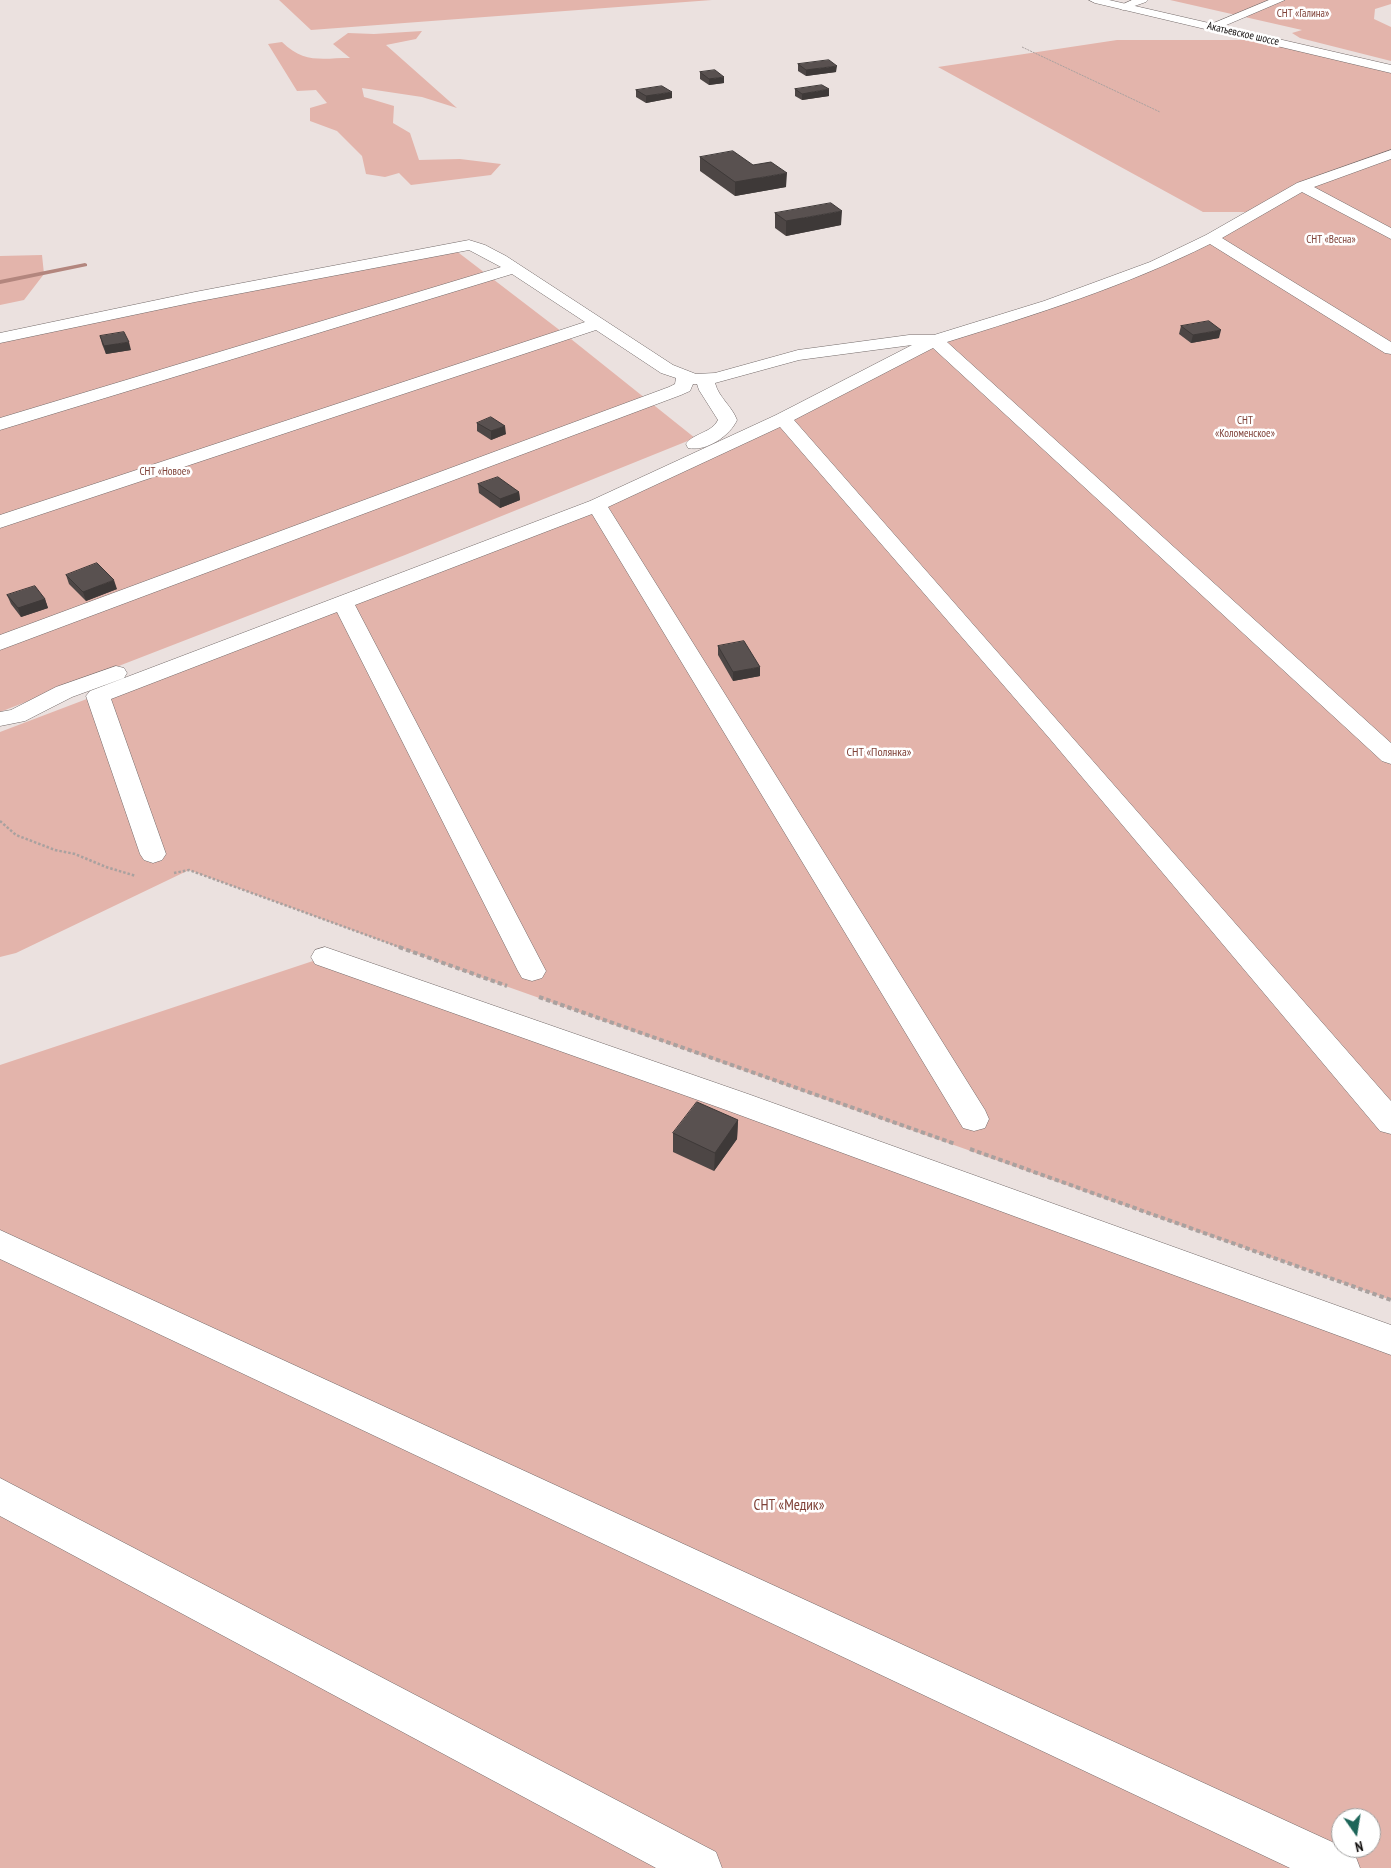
<!DOCTYPE html>
<html>
<head>
<meta charset="utf-8">
<style>
	body { margin:0 }
	#map { position:relative; width:1391px; height:1868px; overflow:hidden; background:#ebe1df; font-family:"PT Sans Narrow",sans-serif }
	canvas { display:block }
	.north { position:absolute; left:1331px; top:1808px; width:50px; height:50px; box-sizing:border-box; background:#fff; border:1px solid #a09f9e; border-radius:50%; rotate:167deg; font-size:14px; font-weight:700; line-height:20px; text-align:center; color:#110e0d }
	.north::after { content:''; display:block; margin:auto; width:18px; height:22px; background:#1d6559; clip-path:polygon(50% 0,100% 100%,50% 72%,0 100%) }
</style>
</head>
<body>
<div id="map">
<canvas width="1391" height="1868"></canvas>
<div class="north">N</div>
</div>
<script>
const ctx = document.querySelector('canvas').getContext('2d');
ctx.lineJoin = 'round';
function fillPath(path, color) { ctx.fillStyle = color; ctx.fill(path, 'evenodd'); }
function trace(path, color, width, dash) { ctx.strokeStyle = color; ctx.lineWidth = width; ctx.lineCap = dash ? 'butt' : 'round'; ctx.setLineDash(dash || []); ctx.stroke(path); }
function label(font, color, halo, rows, align = 'center') {
  ctx.font = font + ' "PT Sans Narrow",sans-serif'; ctx.lineWidth = 5; ctx.setLineDash([]); ctx.textBaseline = 'middle'; ctx.strokeStyle = halo; ctx.fillStyle = color; for (const [text, x, y, turn = 0] of rows) {
    ctx.save(); ctx.translate(x, y); ctx.rotate((+turn || 0) * Math.PI / 180); ctx.textAlign = isNaN(turn) ? turn : align; if (halo) ctx.strokeText(text, 0, 0); ctx.fillText(text, 0, 0); ctx.restore();
  }
}
const green = new Path2D(`
	M279,0H712L311,30Z
	M1170,0H1391V4L1375,9L1374,19L1391,27V61L1300,38L1292,33L1302,30Z
	M422,31L416,39L386,45L457,108L422,97L362,88L364,97L394,106L393,123L410,133L419,160L460,159L501,164L491,175L411,185L399,173L385,177L366,174L362,156L337,131L310,121V108L327,103L316,90L297,91L268,44L282,42C304,64 322,58 350,58L333,44L348,33L374,34Z
	M1117,40H1256L1391,73V1300L466,972L189,870L16,953L0,957V732L597,505L935,340L1156,265L1257,212H1203L938,67Z
	M455,250L566,335L695,438L405,555L0,712V340Z
	M42,255L44,274L24,300L0,305V256Z
	M325,957L1391,1340V1868H0V1065ZM1341,1818H1371V1848H1341Z`);
const stream = new Path2D(`
	M85,263L87,264V266L0,284V280Z`);
const pathFar2 = new Path2D(`
	M1022,47L1160,112`);
const pathFar1 = new Path2D(`
	M0,821L16,835L55,850L75,854L106,867L136,876
	M174,873L189,870L402,948`);
const path = new Path2D(`
	M399,947L507,986
	M539,997L955,1144
	M970,1149L1391,1300`);
const minor = new Path2D(`
	M1132,0H1148L1146,2L1123,10L1117,7Z
	M1269,0H1285L1217,29H1209L1207,27L1209,25Z
	M1391,150V159L1314,187L1391,228V239L1302,192L1222,238L1391,342V354L1385,353L1210,244C1126,286 1037,314 947,342L1391,743V764L1382,761L933,348L794,420L1391,1101V1134L1380,1131L1050,739L780,427L608,507L985,1110L989,1119L985,1128L974,1131L963,1128L592,514L355,605L546,971L542,978L532,981L522,978L518,971L337,612L111,699L166,854L162,860L153,863L144,860L140,854L86,696L90,691L590,501L776,415L912,345L799,360L715,383C719,398 732,406 737,420C730,436 706,452 688,448L686,444C693,433 712,433 718,420L699,390L697,384H693L690,391L681,395L0,650V635L669,387L675,384L676,378L661,373L596,330L0,528V515L585,322L512,274L0,430V418L501,267L469,250L195,302L0,343V333L195,292L469,240L485,245L506,256L673,365L696,374L715,373L798,350L909,335H934L1044,301L1150,262L1206,235L1297,183Z
	M116,666L124,668L127,673L124,678L72,697L25,721L0,726V712L11,710L56,687Z
	M325,947L748,1094L1391,1325V1355L726,1110L315,964L311,957L315,950Z
	M0,1230L1354,1852L1360,1868H1290L0,1259Z
	M0,1478L716,1852L722,1868H656L0,1516Z`);
const major = new Path2D(`
	M1089,0H1109L1391,65V73L1095,3Z`);
const wall = new Path2D(`
	M798,64L836,72L806,76L798,71Z
	M700,72L724,83L709,85L700,79Z
	M795,89L829,96L802,100L795,96Z
	M636,90L672,98L646,103L636,97Z
	M700,157L786,187L735,196L700,171Z
	M775,213L841,225L786,236L775,228Z
	M1181,326L1219,338L1191,343L1179,334Z
	M100,336L131,350L106,354L102,344Z
	M477,423L506,434L491,440L477,431Z
	M478,484L519,492L520,500L500,508L479,493Z
	M66,575L117,589L86,601L69,584Z
	M7,595L45,599L48,608L21,617L11,604Z
	M718,646L760,676L733,681L718,655Z
	M738,1120L737,1139L714,1171L673,1152V1133Z`);
const shadedWall = new Path2D(`
	M837,66L836,72L806,76V70Z
	M724,77V83L709,85V79Z
	M829,89V96L802,100V94Z
	M672,92V98L646,103V96Z
	M787,173L786,187L735,196V182Z
	M842,211L841,225L786,236V221Z
	M1221,330L1219,338L1191,343L1193,335Z
	M129,342L131,350L106,354L104,346Z
	M505,426L506,434L491,440V431Z
	M519,492L520,500L500,508V499Z
	M114,580L117,589L86,601L83,592Z
	M45,599L48,608L21,617L18,608Z
	M760,667V676L733,681V672Z
	M738,1120L737,1139L714,1171L715,1153Z`);
const building = new Path2D(`
	M829,60L837,66L806,70L798,64Z
	M715,70L724,77L709,79L700,72Z
	M822,85L829,89L802,94L795,89Z
	M662,86L672,92L646,96L636,90Z
	M733,151L753,165L771,162L787,173L735,182L700,157Z
	M831,203L842,211L786,221L775,213Z
	M1209,321L1221,330L1193,335L1181,326Z
	M124,332L129,342L104,346L100,336Z
	M491,417L505,426L491,431L477,423Z
	M498,477L519,492L500,499L478,484Z
	M97,563L114,580L83,592L66,575Z
	M35,586L45,599L18,608L7,595Z
	M744,641L760,667L733,672L718,646Z
	M697,1102L738,1120L715,1153L673,1133Z`);
const farParknames = [
	["СНТ «Галина»",1303,14],
	["СНТ «Весна»",1331,240],
	["СНТ",1245,421],
	["«Коломенское»",1245,434],
	["СНТ «Новое»",165,472]
];
const farStreetnames = [
	["Акатьевское шоссе",1243,34,13]
];
const parkNames = [
	["СНТ «Полянка»",879,753]
];
const nearParknames = [
	["СНТ «Медик»",789,1506]
];
fillPath(green, '#e3b4ab');
fillPath(stream, '#b3867e');
trace(minor, '#746b6a', 1);
trace(major, '#746b6a', 1);
trace(pathFar2, '#a9a19f', 1, [2, 1]);
trace(pathFar1, '#a9a19f', 2.5, [2.5, 2]);
trace(path, '#a9a19f', 4, [4.5, 3]);
fillPath(minor, '#fff');
fillPath(major, '#fff');
fillPath(wall, '#4d4645');
fillPath(shadedWall, '#3e3938');
fillPath(building, '#595150');
trace(building, '#3e3938', 1);
label('11px', '#7f4137', '#fff', farParknames);
label('11px', '#110e0d', '#fff', farStreetnames);
label('12px', '#7f4137', '#fff', parkNames);
label('15px', '#7f4137', '#fff', nearParknames);
</script>
</body>
</html>
